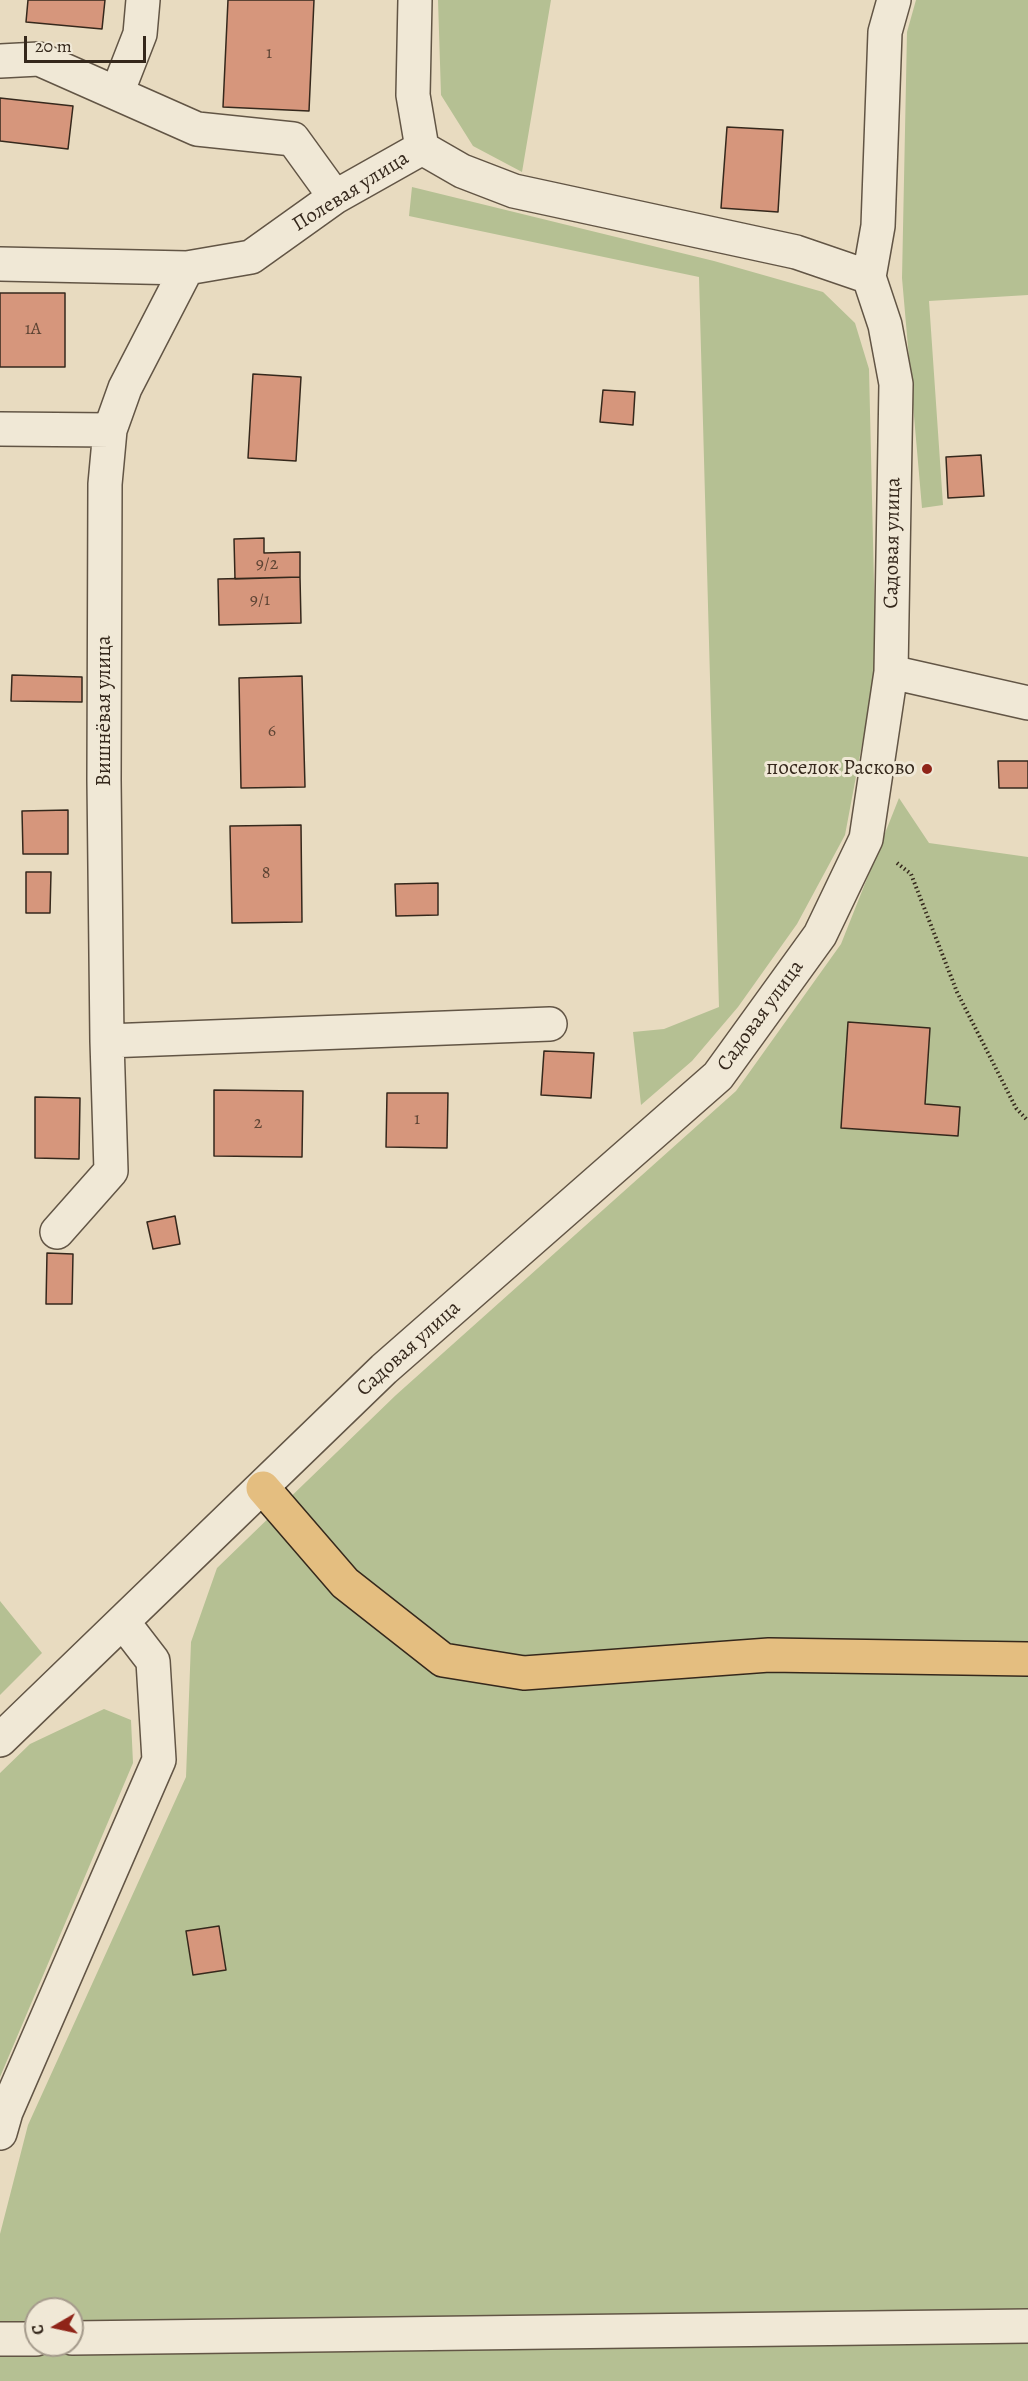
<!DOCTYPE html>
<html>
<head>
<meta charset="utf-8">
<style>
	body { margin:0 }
	#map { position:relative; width:1028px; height:2381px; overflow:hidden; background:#e8dbc0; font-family:Alegreya,serif }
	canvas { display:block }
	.north { position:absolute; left:24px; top:2297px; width:60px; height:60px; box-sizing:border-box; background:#f0e8d6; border:2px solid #a59b8c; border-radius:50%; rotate:261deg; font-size:16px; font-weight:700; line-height:24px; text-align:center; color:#35281c }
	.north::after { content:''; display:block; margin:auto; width:21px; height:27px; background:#8f2418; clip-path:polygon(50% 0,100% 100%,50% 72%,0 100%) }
	.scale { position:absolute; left:24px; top:36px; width:122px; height:27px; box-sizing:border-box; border:3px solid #35281c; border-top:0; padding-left:8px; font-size:18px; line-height:21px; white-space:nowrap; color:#35281c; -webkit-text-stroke:4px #f0e8d6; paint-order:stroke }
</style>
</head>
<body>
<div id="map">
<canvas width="1028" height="2381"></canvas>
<div class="north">С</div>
<div class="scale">20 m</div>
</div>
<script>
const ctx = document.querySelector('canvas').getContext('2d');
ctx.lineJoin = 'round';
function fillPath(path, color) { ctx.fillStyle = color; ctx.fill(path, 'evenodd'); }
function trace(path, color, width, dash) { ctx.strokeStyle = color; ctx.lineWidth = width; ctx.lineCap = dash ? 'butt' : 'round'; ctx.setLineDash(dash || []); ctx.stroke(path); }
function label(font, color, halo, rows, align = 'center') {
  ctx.font = font + ' Alegreya,serif'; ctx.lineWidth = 6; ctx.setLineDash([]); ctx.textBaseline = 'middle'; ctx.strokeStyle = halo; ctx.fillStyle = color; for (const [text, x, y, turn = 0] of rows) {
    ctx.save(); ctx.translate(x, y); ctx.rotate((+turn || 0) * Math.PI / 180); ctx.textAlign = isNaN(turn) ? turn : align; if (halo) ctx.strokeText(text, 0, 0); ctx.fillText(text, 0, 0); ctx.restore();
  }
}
const green = new Path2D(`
	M438,0H551L522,172L473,146L441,95Z
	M916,0H1028V295L929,301L943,505L922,508L902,278L907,32Z
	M412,187L714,261L823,292L855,323L869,369L876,670L845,835L797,924L738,1007L692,1061L641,1105L633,1032L664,1029L719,1007L699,277L409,216Z
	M899,798L929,843L1028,857V2381H0V2234L28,2125L186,1777L191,1642L217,1568L396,1395L736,1091L841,944ZM36,2309H72V2345H36Z
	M0,1601L42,1653L0,1695Z
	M104,1709L131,1720L133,1763L0,2077V1773L30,1744Z`);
const building = new Path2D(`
	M28,0H105L102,29L26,22Z
	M228,0H314L309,111L223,107Z
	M0,98L73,106L68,149L0,141Z
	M727,127L783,130L778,212L721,208Z
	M0,293H65V367H0Z
	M253,374L301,377L296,461L248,458Z
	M603,390L635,392L633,425L600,422Z
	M981,455L984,496L948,498L946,457Z
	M264,538V553L300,552V577L235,579L234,539Z
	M300,577L301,623L219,625L218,579Z
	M12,675L82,677V702L11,701Z
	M302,676L305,787L241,788L239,678Z
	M998,761H1028V788H999Z
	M68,810V854H23L22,811Z
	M301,825L302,922L232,923L230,826Z
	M26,872H51L50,913H26Z
	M438,883V915L396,916L395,884Z
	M848,1022L930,1028L925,1104L960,1107L958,1136L841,1128Z
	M544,1051L594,1053L591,1098L541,1095Z
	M214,1090L303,1091L302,1157L214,1156Z
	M387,1093H448L447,1148L386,1147Z
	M35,1097L80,1098L79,1159L35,1158Z
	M175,1216L180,1244L153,1249L147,1222Z
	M47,1253L73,1254L72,1304H46Z
	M219,1926L226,1970L193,1975L186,1931Z`);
const path = new Path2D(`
	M897,863L911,874L957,992L1016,1108L1028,1121`);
const minor = new Path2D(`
	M415,0L413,95L422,148
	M0,61L39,59L197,129L293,139L335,197
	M117,93L140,34L143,0
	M422,148L462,171L514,191L796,252L869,277
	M0,264L187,268L251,257L335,197L422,148
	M0,429L110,430
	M891,672L1028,703
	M107,1041L550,1024
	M57,1232L111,1171L107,1041L104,780L105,484L110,430L125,388L187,268
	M0,1740L384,1369L718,1076L820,935L866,839L891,672L896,384L885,325L869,277L878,226L885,32L894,0
	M0,2133L6,2112L159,1760L153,1661L123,1622
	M72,2338L1028,2326
	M0,2339H36`);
const major = new Path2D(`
	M263,1488L345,1583L443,1660L524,1673L769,1655L1028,1659`);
const markers = [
	[927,769,6,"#8f2418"]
];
const numberNames = [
	["1",269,54],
	["1А",33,330],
	["9/2",267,565],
	["9/1",260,601],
	["6",272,732],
	["8",266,874],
	["1",417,1120],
	["2",258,1124]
];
const streetNames = [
	["Полевая улица",351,192,-32],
	["Садовая улица",893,543,-89],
	["Вишнёвая улица",105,711,-90],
	["Садовая улица",761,1016,-54],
	["Садовая улица",409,1349,-42]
];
const poiNames = [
	["поселок Расково",915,769]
];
fillPath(green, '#b5c093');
fillPath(building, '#d6967c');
trace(building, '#35281c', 1.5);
trace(minor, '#625545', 36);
trace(major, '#35281c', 36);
trace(path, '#35281c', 4, [1.5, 3]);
trace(minor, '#f0e8d6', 33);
trace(major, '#e4be80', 33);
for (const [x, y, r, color] of markers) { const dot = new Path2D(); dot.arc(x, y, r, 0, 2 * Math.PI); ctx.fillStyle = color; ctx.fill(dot); trace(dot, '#f0e8d6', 2); }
label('18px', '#5d4434', null, numberNames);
label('21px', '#35281c', '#f0e8d6', streetNames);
label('21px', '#35281c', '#f0e8d6', poiNames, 'right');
</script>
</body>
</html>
